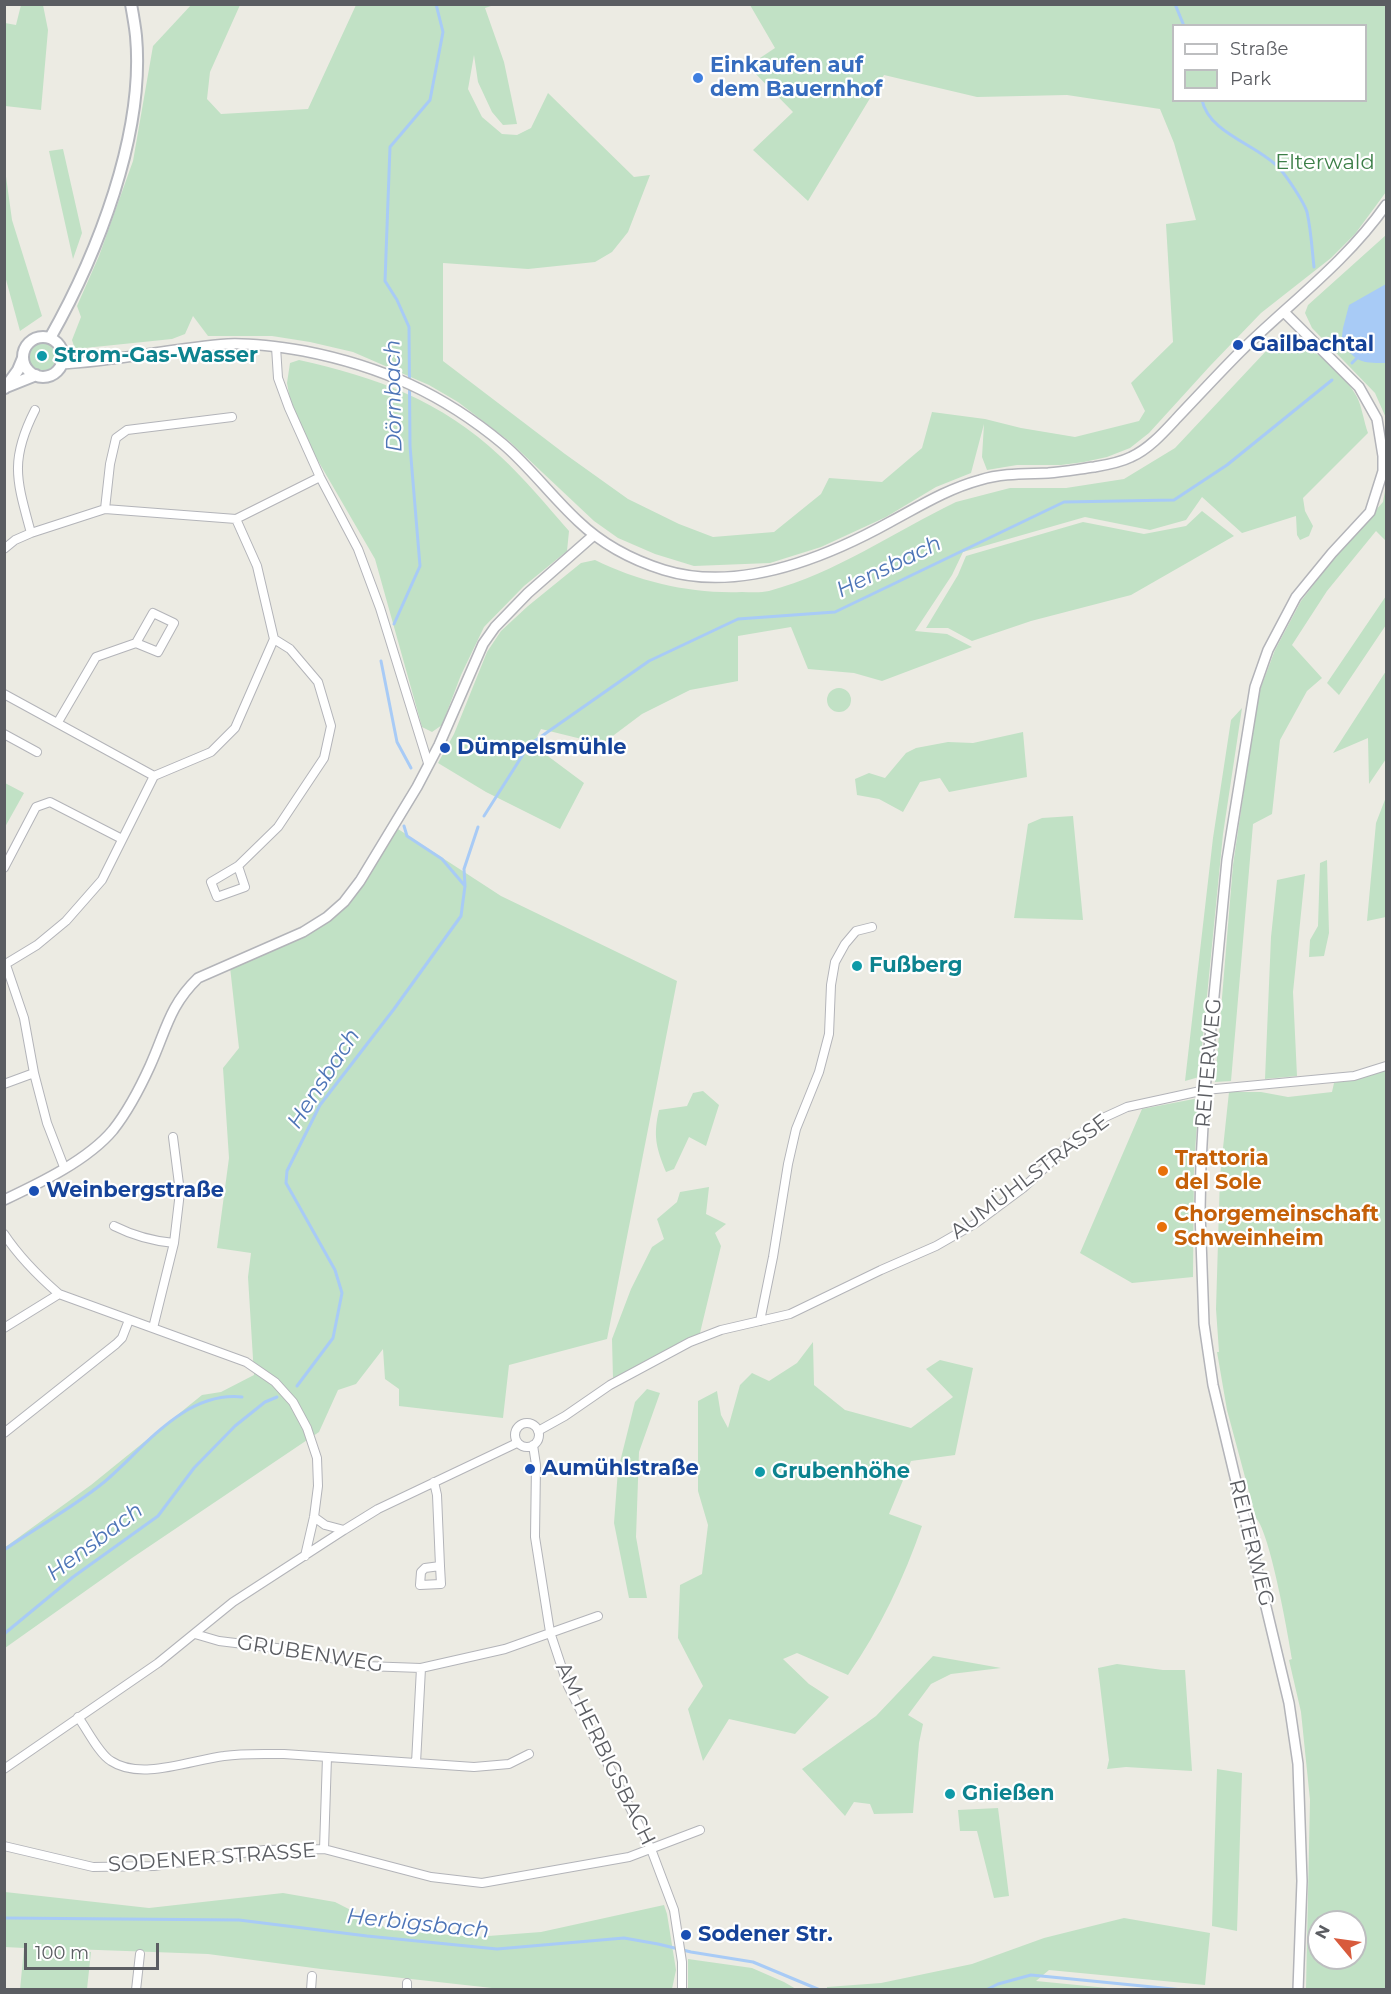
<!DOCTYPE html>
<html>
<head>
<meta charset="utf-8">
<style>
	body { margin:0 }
	#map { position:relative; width:1391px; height:1994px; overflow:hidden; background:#ecebe3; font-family:Montserrat,sans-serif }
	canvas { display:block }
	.frame { position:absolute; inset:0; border:6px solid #5b5d62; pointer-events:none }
	.legend { position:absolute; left:1172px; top:24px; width:195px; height:78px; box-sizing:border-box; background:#fff; border:2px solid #bdbec0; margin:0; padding:8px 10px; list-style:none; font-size:18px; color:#5b5d62 }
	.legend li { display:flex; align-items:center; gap:12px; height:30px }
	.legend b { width:30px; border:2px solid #bdbec0 }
	.north { position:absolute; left:1307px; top:1910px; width:60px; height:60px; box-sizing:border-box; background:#fff; border:2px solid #bdbec0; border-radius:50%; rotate:299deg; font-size:16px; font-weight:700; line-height:24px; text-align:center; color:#5b5d62 }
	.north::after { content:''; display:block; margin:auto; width:21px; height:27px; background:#d85b3d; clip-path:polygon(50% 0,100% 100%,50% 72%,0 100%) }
	.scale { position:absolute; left:24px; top:1943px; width:135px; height:27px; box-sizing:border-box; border:3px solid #5b5d62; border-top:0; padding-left:8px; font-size:18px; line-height:21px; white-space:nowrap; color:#5b5d62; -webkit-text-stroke:4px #fff; paint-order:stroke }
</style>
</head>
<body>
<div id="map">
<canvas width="1391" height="1994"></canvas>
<div class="frame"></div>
<ul class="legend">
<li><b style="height:8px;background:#fff"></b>Straße</li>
<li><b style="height:16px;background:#c1e1c5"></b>Park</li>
</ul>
<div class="north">N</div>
<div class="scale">100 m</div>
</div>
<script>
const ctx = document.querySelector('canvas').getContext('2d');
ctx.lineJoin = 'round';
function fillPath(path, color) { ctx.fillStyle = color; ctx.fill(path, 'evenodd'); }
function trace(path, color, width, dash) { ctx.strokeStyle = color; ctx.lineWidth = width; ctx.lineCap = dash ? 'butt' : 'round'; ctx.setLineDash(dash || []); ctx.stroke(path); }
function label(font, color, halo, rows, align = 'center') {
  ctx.font = font + ' Montserrat,sans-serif'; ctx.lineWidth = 4.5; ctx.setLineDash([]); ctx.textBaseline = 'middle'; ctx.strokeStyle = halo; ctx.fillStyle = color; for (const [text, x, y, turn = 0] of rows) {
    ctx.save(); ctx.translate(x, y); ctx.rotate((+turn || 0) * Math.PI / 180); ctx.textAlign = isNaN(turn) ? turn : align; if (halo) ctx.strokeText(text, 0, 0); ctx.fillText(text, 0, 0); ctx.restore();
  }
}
const green = new Path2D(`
	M192,4L240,5L210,72L207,99L221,114L308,109L356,5H494L485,8L504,62L517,124L503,125L492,112L478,82L474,55L468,89L482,117L502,134L517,135L531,128L548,93L634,177L650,175L628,232L612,252L595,262L528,269L443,263V361L565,454L628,499L679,524L713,537L774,532L821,494L829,478L882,482L922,448L932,412L985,419L1021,428L1075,437L1139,421L1145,411L1131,383L1173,342L1166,224L1196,220L1174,143L1160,109L1067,95L977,97L884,75L808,201L753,150L793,112L748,66L775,48L750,5H1386V192L1355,234L1331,258L1261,313L1210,366L1149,433L1130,448L1107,457L1084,462L1061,465H1017L987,470L982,457L984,424L971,473L936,487L886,517L821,547L770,563L694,566L655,554L618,538L594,521L509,441L458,402L429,385L353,352L310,342L272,336H208L193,316L185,334L172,339L75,349L72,340L81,317L77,306L99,256L133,161L153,46ZM1174,26H1366V100H1174Z
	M21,5H43L48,30L41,110L5,106V23L16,25Z
	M63,149L82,233L73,259L49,151Z
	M4,162L12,220L42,316L20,331L5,276Z
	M1386,235V418L1375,393L1312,328L1305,313L1308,305Z
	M1282,334C1309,344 1343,371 1357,397C1362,407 1364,422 1368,433L1303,498L1305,511L1313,526L1309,536L1300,540L1297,535L1296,516L1242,533L1202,497L1186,520L1150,530L1085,517L963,552L952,575L915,631L947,634L972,647L882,681L854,673L808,669L791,627L738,636V681L690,690L642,714L602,744L541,729L533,745L584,783L560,829L486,792L438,763L454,734L487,652L501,631L528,606L581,563L595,560C640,582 691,594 742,592C750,592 760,593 769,591C836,573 894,532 956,502L1010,488H1066L1124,479L1175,448Z
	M28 357a14 14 0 1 1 28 0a14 14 0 1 1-28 0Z
	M299,360C376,377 442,401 500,456C525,479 547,506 569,531L567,551L524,586L484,627L461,675L442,725L432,732L422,727L375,559L317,459L291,405L287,383L290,363Z
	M1386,485V541L1376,531L1327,591L1292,645L1322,678L1307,691L1280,740L1272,814L1253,824L1231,1081L1215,1082L1233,865L1258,695L1275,650L1301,601L1345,544L1383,502Z
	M1202,511L1234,536L1131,595L1031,621L972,641L948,628H926L958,575L966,556L1083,522L1144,534L1186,526Z
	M1386,596V625L1339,695L1327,683Z
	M1386,671V759L1369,784L1368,738L1333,753Z
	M827 700a12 12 0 1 1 24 0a12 12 0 1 1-24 0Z
	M1242,708L1223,834L1199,1077L1185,1081L1213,838L1231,720Z
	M1023,732L1027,777L949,792L940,778L920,782L903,812L879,799L857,795L855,779L869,773L885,778L906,753L916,748L948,742L973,743Z
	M5,783L24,793L5,827Z
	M1386,797V917L1367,921L1376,823Z
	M1073,816L1083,920L1014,918L1028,824L1042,818Z
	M398,829L501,896L677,981L607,1339L509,1365L503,1418L399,1406V1389L385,1379L383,1349L356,1384L338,1390L319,1432L132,1558L5,1648L4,1548L91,1485L202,1395L221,1392L254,1375L248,1277L251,1253L217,1248L229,1158L223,1068L239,1048L230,967L305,936L343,909Z
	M1327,860L1329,933L1324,956L1309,957L1310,940L1318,926L1320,863Z
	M1305,874L1293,992L1297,1076L1265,1079L1271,937L1277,880Z
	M1386,1070V1989H1306L1310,1800L1301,1712L1289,1660L1292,1659C1288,1634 1270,1533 1256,1518L1227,1410L1217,1352H1219L1216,1309L1220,1176L1229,1092H1261L1288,1097L1332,1092L1334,1083ZM1319,1922H1355V1958H1319Z
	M703,1091L719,1105L706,1146L689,1137L674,1169L666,1172C656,1147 653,1136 659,1110L687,1106L693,1093Z
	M1199,1098L1194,1164L1193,1277L1132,1283L1080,1253L1142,1109Z
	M709,1187L706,1214L726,1224L715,1233L721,1246L700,1333L613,1379L612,1339L631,1289L652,1247L664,1239L657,1219L677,1202L680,1192Z
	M813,1342L814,1385L845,1410L911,1428L953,1397L926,1369L940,1360L973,1368L955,1455L911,1461L889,1514L922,1526C904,1578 880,1629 848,1675L797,1653L783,1659L809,1684L829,1697L795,1734L729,1719L703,1761L688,1709L703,1686L678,1638L680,1585L702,1574L708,1525L698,1491V1401L717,1391L721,1415L728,1428L740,1385L752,1373L769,1381L797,1363Z
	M647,1389L660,1393L639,1452L636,1537L647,1598H629L614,1523L618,1470L635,1402Z
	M933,1656L1001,1668L951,1674L931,1684L908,1715L923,1724L919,1743L913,1813L874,1814L870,1804L854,1802L845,1816L802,1769L876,1716Z
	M1117,1664L1163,1670H1185L1192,1771L1126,1767L1107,1769L1109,1760L1098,1668Z
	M1217,1769L1242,1773L1237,1931L1212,1926Z
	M998,1808L1009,1896L994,1898L977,1831H960L958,1810Z
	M5,1892L149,1908L283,1893L335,1902L390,1930L475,1937L541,1932L664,1905L667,1914L676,1970L672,1989L510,1990L321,1969L208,1954L71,1949L91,1952L87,1989L20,1990L24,1948L5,1947Z
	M1124,1918L1210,1933L1205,1985L1049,1970L1036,1981L1118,1989H827V1987L881,1983L972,1964L1044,1938Z
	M688,1959L752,1968L784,1982L796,1989H688Z`);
const water = new Path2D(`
	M1386,284V360L1385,363C1359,363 1359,362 1341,344L1343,328L1349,305Z`);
const stream = new Path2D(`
	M1175,4L1184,26
	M1202,100C1209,134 1259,145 1280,169C1287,177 1304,202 1307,212C1311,230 1312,249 1314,267
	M1352,363L1358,357
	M394,624L420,566L410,446L409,327L397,300L385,281L390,147L430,100L443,32L436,4
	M381,661L397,742L411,768
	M484,816L529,745L649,661L738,619L835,612L1064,502L1174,500L1227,465L1332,380
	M404,826L407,836L442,859L465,886
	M297,1386L333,1338L342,1293L335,1270L286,1183L287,1171L320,1105L394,1009L461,916L465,886L464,869L478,827
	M4,1550C37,1527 72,1508 103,1483C143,1450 183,1391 242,1397
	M4,1634L73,1577L158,1516L194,1468L235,1426L265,1402L277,1397
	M4,1918L239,1920L367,1936L497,1949L624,1938L658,1944L691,1952L753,1962L820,1990
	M986,1990L998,1984L1031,1975L1183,1990`);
const minor = new Path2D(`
	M276,347L278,378L289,408L320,477L358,549L380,608L428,763
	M105,509L110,464L116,438L127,430L232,417
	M31,533C17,481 9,461 35,410
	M4,549L15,540L31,533L105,509L236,519L320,477
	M4,694L154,776
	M58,722L96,657L136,643L153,613L174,623L158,652L136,643
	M4,734L37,752
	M238,866L245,887L217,897L211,882L238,866L278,827L324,758L331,726L318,682L290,649L274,639
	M4,868L36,807L50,802L122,839
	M4,965L37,945L66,921L102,880L154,776L211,752L235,728L274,639L257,566L236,519
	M6,965L24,1018L34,1073L47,1123L64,1167
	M4,1084L34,1073
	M114,1226C134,1236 152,1241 174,1243
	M4,1234C20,1258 37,1275 59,1294L246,1362L275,1382L293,1402L307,1428L317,1458L318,1486L314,1517L305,1556
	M760,1321L773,1257L788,1164L796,1129L819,1072L829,1034L831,985L835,962L845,944L856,931L872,927
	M4,1328L59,1294
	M153,1328L174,1243L180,1192L173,1137
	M515 1435a12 12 0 1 1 24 0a12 12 0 1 1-24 0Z
	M538,1431L565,1416L610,1385L690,1342L721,1330L790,1314L881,1270L936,1246L976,1223L1023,1188L1084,1131L1103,1118L1127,1107L1205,1090L1354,1076L1386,1066
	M4,1433L116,1344L122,1338L129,1320
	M533,1445L536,1465L535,1537L550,1632L568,1686L651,1849L674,1910L682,1962V1990
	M434,1482L437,1495L440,1566L425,1568L421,1572L420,1585L441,1584L440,1566
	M314,1517L325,1525L344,1530
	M195,1634L219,1641L301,1651L365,1666L421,1668L505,1649L598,1616
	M78,1717C87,1729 99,1754 111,1761C141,1781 191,1760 224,1756C243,1753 264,1754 284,1754L474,1767L509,1764L529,1754
	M416,1763L421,1668
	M4,1769L158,1663L233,1602L344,1530L378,1509L517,1443
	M4,1846L93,1867L154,1866L264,1850L324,1849L431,1877L482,1883L629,1857L700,1830
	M324,1849L327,1757
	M136,1990L140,1954
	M311,1990L312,1976
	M407,1990V1983`);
const tertiary = new Path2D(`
	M1284,312L1359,387L1377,419L1383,456V471L1370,512L1332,553L1296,597L1268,650L1255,687L1227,860L1205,1090L1201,1162L1200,1211L1204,1324L1213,1385L1289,1703L1298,1764L1302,1881L1298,1990
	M62,355L77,362
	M61,364C117,361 172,348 228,344C253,343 280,347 304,351C381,366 443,394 503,444C530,467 552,497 578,521C602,544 632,560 664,570C739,593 825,558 890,522C920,506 947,489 980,480C1003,473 1025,474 1048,473C1063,472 1079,469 1094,467C1106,465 1119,463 1131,457C1149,449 1164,432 1177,418C1198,396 1219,373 1241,351C1290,303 1346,262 1386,205
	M4,1200C40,1183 88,1160 113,1130C128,1111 140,1088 150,1066C166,1031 169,1006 198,978L303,932L327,917L344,902L360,881L417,787L439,745L483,644L495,627L528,593L594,535`);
const secondary = new Path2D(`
	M23 357a20 20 0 1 1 40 0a20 20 0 1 1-40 0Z
	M50,338C97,255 145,134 136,36C135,26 133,15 131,4
	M6,387L36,375
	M5,388L18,370L23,358`);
const markers = [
	[698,78,6,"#3f7fe0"],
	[1238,345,6,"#1a4fb4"],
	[42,356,6,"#0f9aa8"],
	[445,748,6,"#1a4fb4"],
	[857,966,6,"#0f9aa8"],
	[1163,1171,6,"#e8710a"],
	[34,1191,6,"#1a4fb4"],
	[1162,1227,6,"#e8710a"],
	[530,1469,6,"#1a4fb4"],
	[760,1472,6,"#0f9aa8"],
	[950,1794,6,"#0f9aa8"],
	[686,1935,6,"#1a4fb4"]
];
const shopNames = [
	["Einkaufen auf",710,66],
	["dem Bauernhof",710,90]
];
const parkNames = [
	["Elterwald",1325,163]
];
const transitNames = [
	["Gailbachtal",1250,345],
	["Dümpelsmühle",457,748],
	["Weinbergstraße",46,1191],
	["Aumühlstraße",542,1469],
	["Sodener Str.",698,1935]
];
const cultureNames = [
	["Strom-Gas-Wasser",54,356],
	["Fußberg",869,966],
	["Grubenhöhe",772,1472],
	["Gnießen",962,1794]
];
const streetNames = [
	["REITERWEG",1209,1063,-85],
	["AUMÜHLSTRASSE",1030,1177,-37],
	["REITERWEG",1251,1543,76],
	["GRUBENWEG",310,1654,9],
	["AM HERBIGSBACH",605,1754,64],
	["SODENER STRASSE",212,1858,-4]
];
const foodNames = [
	["Trattoria",1175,1159],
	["del Sole",1175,1183],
	["Chorgemeinschaft",1174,1215],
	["Schweinheim",1174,1239]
];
const waterNames = [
	["Dörnbach",394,396,-91],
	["Hensbach",889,567,-26],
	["Hensbach",324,1079,-57],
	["Hensbach",95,1542,-37],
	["Herbigsbach",418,1924,6]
];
fillPath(green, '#c1e1c5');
fillPath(water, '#a8cbf6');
trace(stream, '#a8cbf6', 3);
trace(minor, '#b3b4b9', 10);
trace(tertiary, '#b3b4b9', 12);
trace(secondary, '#b4b6bc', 14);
trace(minor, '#fff', 8);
trace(tertiary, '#fff', 9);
trace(secondary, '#fff', 10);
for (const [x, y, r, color] of markers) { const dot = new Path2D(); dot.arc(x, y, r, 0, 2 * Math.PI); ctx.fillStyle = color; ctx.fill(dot); trace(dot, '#fff', 2); }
label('bold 21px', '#366cbe', '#fff', shopNames, 'left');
label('21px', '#3d7f48', '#fff', parkNames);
label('bold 21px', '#164399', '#fff', transitNames, 'left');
label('bold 21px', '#0d838f', '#fff', cultureNames, 'left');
label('21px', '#5b5d62', '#fff', streetNames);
label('bold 21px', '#c56008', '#fff', foodNames, 'left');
label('italic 22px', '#4e75b7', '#fff', waterNames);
</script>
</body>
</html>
